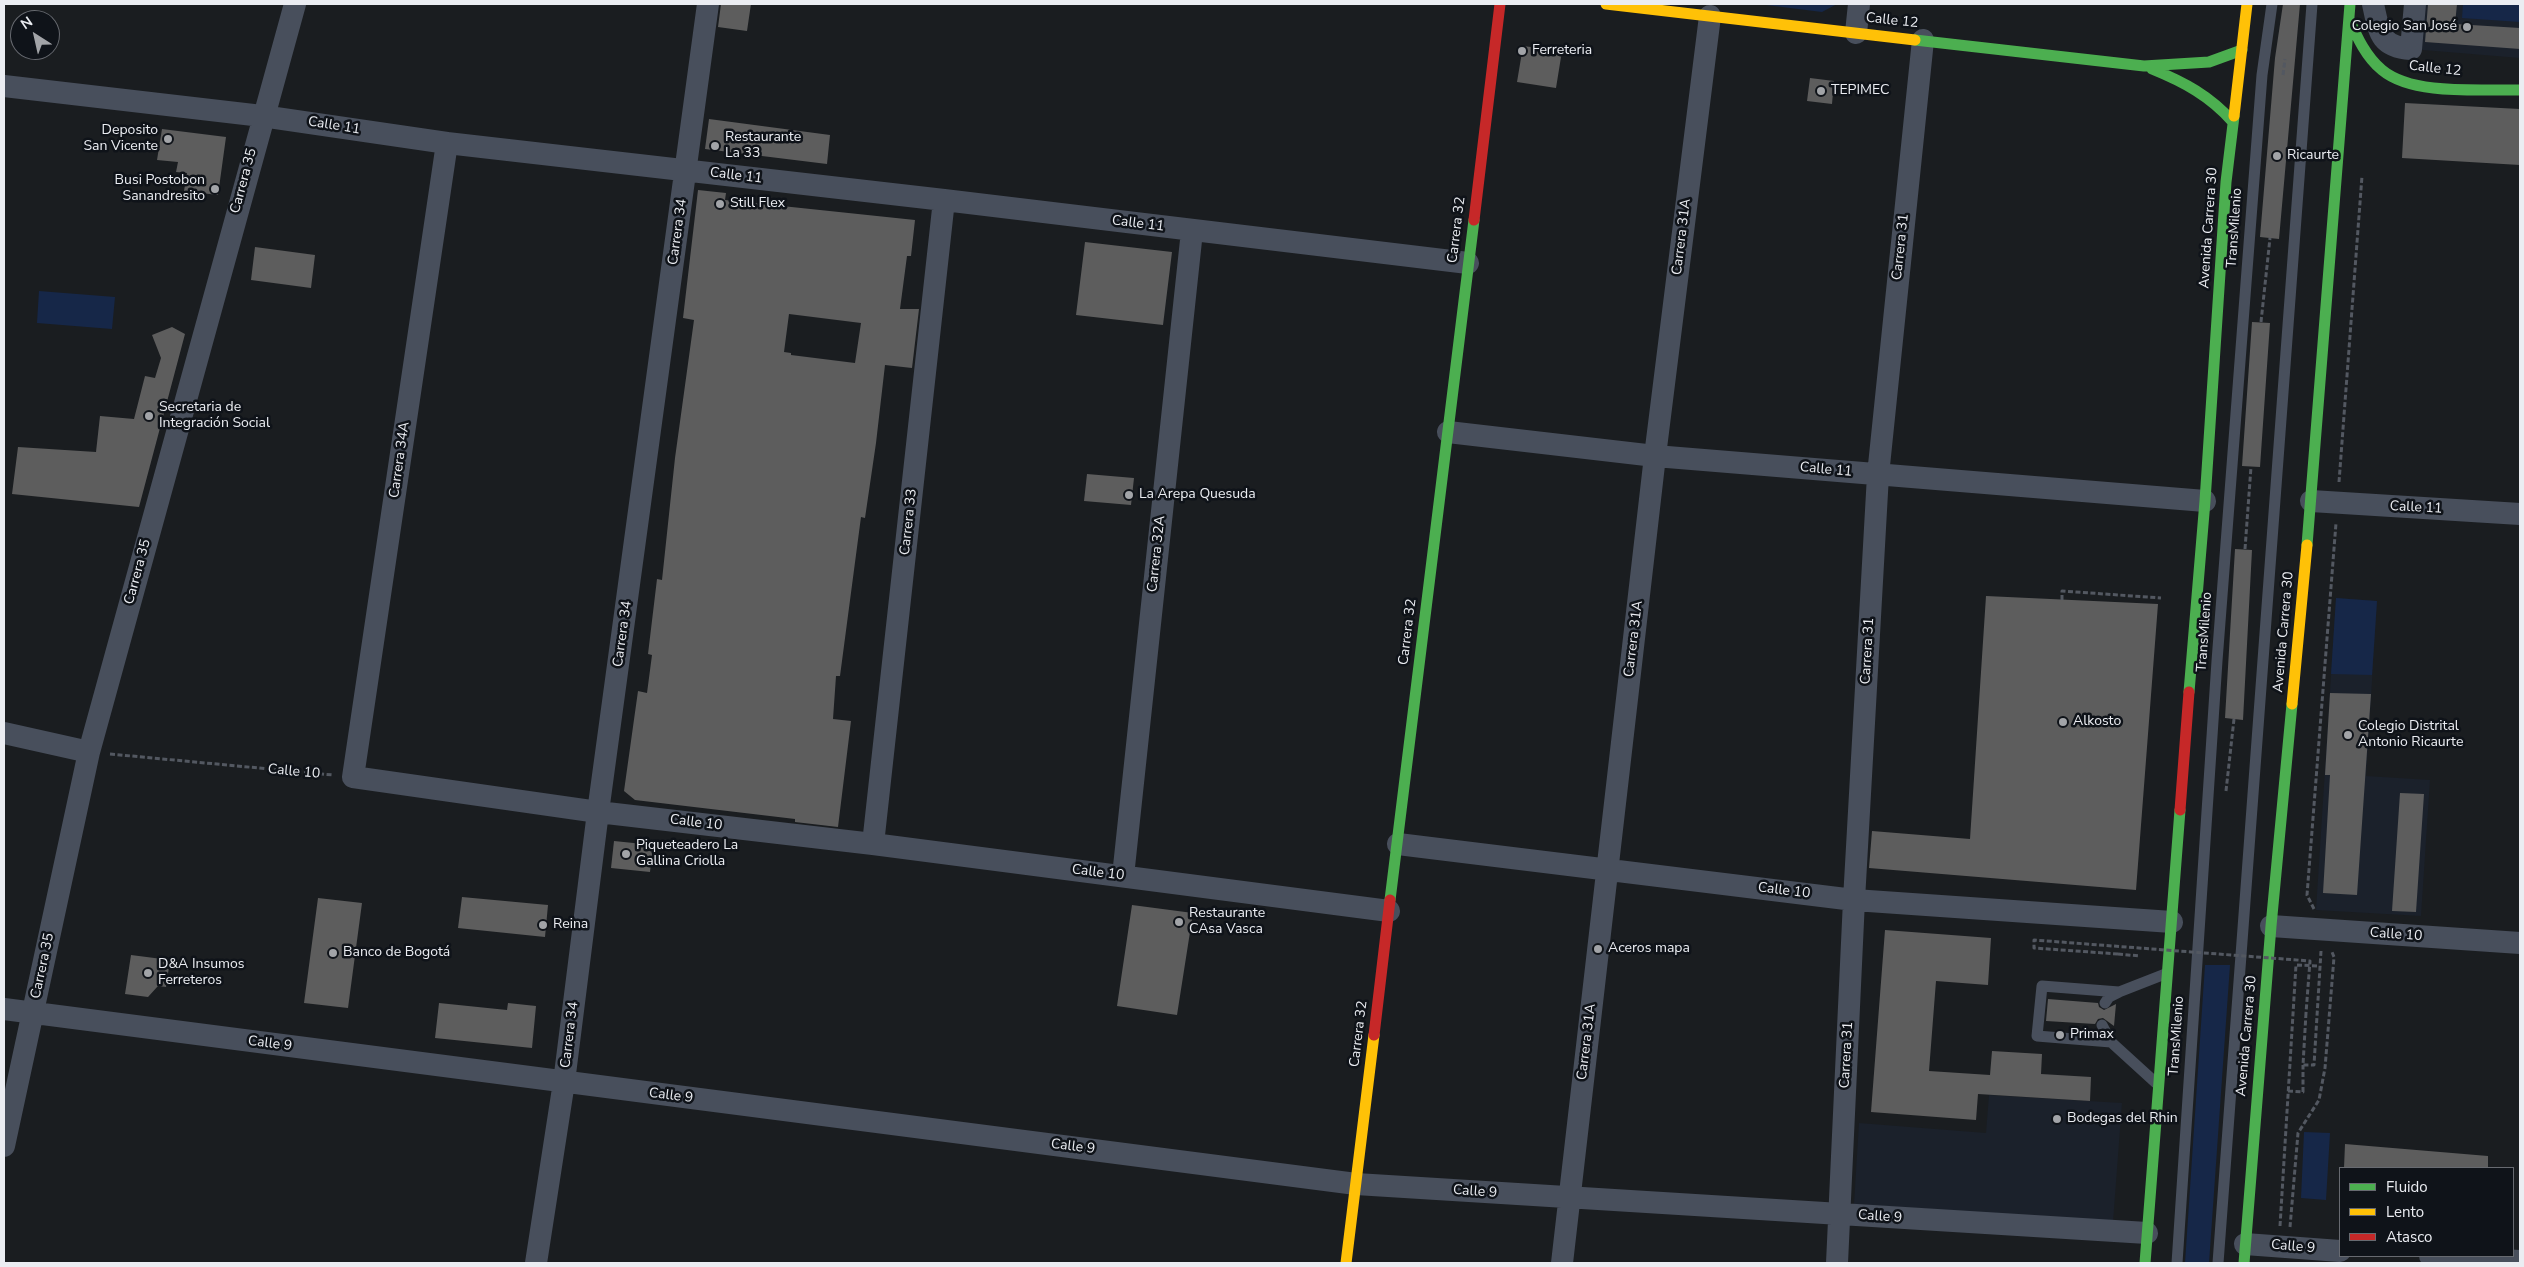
<!DOCTYPE html>
<html>
<head>
<meta charset="utf-8">
<style>
	body { margin:0 }
	#map { position:relative; width:2524px; height:1267px; overflow:hidden; background:#1a1d20; font-family:"Nunito Sans",sans-serif }
	canvas { display:block }
	.frame { position:absolute; inset:0; border:5px solid #ebedf2; pointer-events:none }
	.legend { position:absolute; left:2339px; top:1167px; width:175px; height:90px; box-sizing:border-box; background:#0f1319; border:1px solid #676a70; margin:0; padding:6px 9px; list-style:none; font-size:15px; color:#ebedf2 }
	.legend li { display:flex; align-items:center; gap:10px; height:25px }
	.legend b { width:25px; border:1px solid #676a70 }
	.north { position:absolute; left:10px; top:10px; width:50px; height:50px; box-sizing:border-box; background:#0f1319; border:1px solid #676a70; border-radius:50%; rotate:325deg; font-size:14px; font-weight:700; line-height:20px; text-align:center; color:#ebedf2 }
	.north::after { content:''; display:block; margin:auto; width:18px; height:22px; background:#a2a4a8; clip-path:polygon(50% 0,100% 100%,50% 72%,0 100%) }
</style>
</head>
<body>
<div id="map">
<canvas width="2524" height="1267"></canvas>
<div class="frame"></div>
<ul class="legend">
<li><b style="height:6px;background:#4caf50"></b>Fluido</li>
<li><b style="height:6px;background:#ffc107"></b>Lento</li>
<li><b style="height:6px;background:#c62828"></b>Atasco</li>
</ul>
<div class="north">N</div>
</div>
<script>
const ctx = document.querySelector('canvas').getContext('2d');
ctx.lineJoin = 'round';
function fillPath(path, color) { ctx.fillStyle = color; ctx.fill(path, 'evenodd'); }
function trace(path, color, width, dash) { ctx.strokeStyle = color; ctx.lineWidth = width; ctx.lineCap = dash ? 'butt' : 'round'; ctx.setLineDash(dash || []); ctx.stroke(path); }
function label(font, color, halo, rows, align = 'center') {
  ctx.font = font + ' "Nunito Sans",sans-serif'; ctx.lineWidth = 5; ctx.setLineDash([]); ctx.textBaseline = 'middle'; ctx.strokeStyle = halo; ctx.fillStyle = color; for (const [text, x, y, turn = 0] of rows) {
    ctx.save(); ctx.translate(x, y); ctx.rotate((+turn || 0) * Math.PI / 180); ctx.textAlign = isNaN(turn) ? turn : align; if (halo) ctx.strokeText(text, 0, 0); ctx.fillText(text, 0, 0); ctx.restore();
  }
}
const built = new Path2D(`
	M2415,4H2520V58L2411,49Z
	M2336,598L2377,601L2366,776L2430,780L2421,916L2316,910Z
	M1989,1095L2122,1103L2113,1222L1854,1204L1859,1123L1986,1133Z`);
const green = new Path2D(`
	M1758,4H1837L1822,12Z
	M2463,4H2520V22L2462,18Z
	M39,291L115,297L112,329L37,323Z
	M2336,598L2377,601L2372,675L2331,674Z
	M2205,965H2230L2209,1263H2185Z
	M2304,1132L2330,1133L2326,1200L2301,1198Z`);
const building = new Path2D(`
	M721,4H751L747,31L718,27Z
	M2283,4H2300L2279,239L2260,237L2275,58Z
	M2428,4H2457L2455,24L2520,28V49L2425,42Z
	M1523,46L1562,51L1556,88L1517,82Z
	M1810,78L1834,81L1832,104L1807,101Z
	M2405,103L2520,109V165L2402,158Z
	M709,119L830,135L827,164L705,149Z
	M162,129L226,137L218,195L184,191L187,173L176,172L178,162L157,160Z
	M698,190L726,193L725,200L915,220L911,256H907L900,309H919L912,368L885,365L876,443L865,518L861,517L840,676H836L833,719L851,721L838,827L795,822V819L635,800L624,791L638,691L647,693L652,655L648,654L657,579L662,580L675,458L694,320L683,318ZM789,314L861,323L855,363L791,355V353L784,352Z
	M1085,242L1172,252L1163,325L1076,315Z
	M255,247L315,255L311,288L251,280Z
	M2252,322L2270,323L2260,467L2242,466Z
	M172,327L185,334L139,507L12,494L18,447L96,452L100,416L134,419L145,376L155,378L161,358L152,335Z
	M1087,474L1134,478L1131,505L1084,501Z
	M2235,549L2252,550L2243,720L2225,718Z
	M1986,596L2158,604L2136,890L1869,868L1872,831L1970,839Z
	M2330,693L2371,694L2357,895L2323,893L2330,775H2325Z
	M2400,793L2424,794L2416,912L2392,911Z
	M614,841L653,845L650,872L611,868Z
	M462,897L548,905L545,937L458,928Z
	M318,898L362,903L348,1008L304,1003Z
	M1132,905L1193,913L1177,1015L1117,1006Z
	M1885,930L1991,938L1988,985L1936,981L1929,1071L1990,1075L1992,1051L2042,1054L2041,1074L2091,1077L2090,1101L1978,1094L1976,1120L1871,1112Z
	M131,955L170,960L166,987L158,986L148,997L125,994Z
	M2048,999L2098,1003L2099,1007L2104,1010L2116,1004L2114,1026L2103,1018L2098,1019L2095,1024L2046,1021Z
	M439,1003L507,1010L508,1003L536,1006L532,1048L435,1038Z
	M2345,1144L2488,1156V1168H2344Z`);
const path = new Path2D(`
	M2283,75L2285,59
	M2261,322L2270,238
	M2339,482L2362,176
	M2245,549L2251,467
	M2062,600V591L2161,598
	M110,754L333,775
	M2226,791L2234,719
	M2314,909L2307,895L2336,523
	M2118,954L2140,956
	M2306,1013L2303,1065H2314L2321,951
	M2288,1091L2303,1092V1065
	M2280,1226L2296,965L2319,966
	M2290,1227L2298,1133L2319,1100L2325,1068L2334,957L2332,952`);
const lane = new Path2D(`
	M2105,1003L2109,997L2119,992
	M2102,1025L2111,1042
	M2156,1083L2111,1042L2037,1036L2042,986L2119,992L2165,974
	M2177,1263L2217,661L2262,75L2272,4
	M2218,1263L2312,4`);
const street = new Path2D(`
	M2373,4C2379,31 2379,47 2411,49L2415,4
	M1856,33L1859,4
	M4,86L262,116L447,143L944,200L1468,263
	M447,143L353,777L598,812L873,844L1389,911
	M1448,432L1655,456L2205,501
	M2311,501L2520,514
	M4,733L89,752
	M873,844L944,200
	M1398,844L1854,900L2172,922
	M1123,876L1192,231
	M2271,926L2520,943
	M4,1009L1356,1184L2147,1233
	M4,1146L89,752L295,4
	M2245,1244L2340,1251
	M2430,1256L2520,1261
	M536,1263L564,1082L598,812L708,4
	M1562,1263L1655,456L1710,16
	M1837,1263L1854,900L1878,475L1923,40`);
const fast = new Path2D(`
	M2349,19C2357,37 2366,57 2382,70C2413,96 2481,89 2520,90
	M1915,40L2144,66L2209,62L2242,50
	M2152,69C2184,82 2210,96 2233,122
	M2307,545L2350,4
	M2189,692L2205,501L2226,182L2234,116
	M1390,900L1474,220
	M2145,1263L2180,810
	M2244,1263L2271,926L2292,704`);
const slow = new Path2D(`
	M1606,4L1915,40
	M2234,116L2247,4
	M2292,704L2307,545
	M1346,1263L1374,1035`);
const jam = new Path2D(`
	M1474,220L1500,4
	M2180,810L2189,692
	M1374,1035L1390,900`);
const pathBridge = new Path2D(`
	M2118,954L2034,948V940L2310,961L2306,1013`);
const markers = [
	[2467,27,5,"#a2a4a8"],
	[1522,51,5,"#a2a4a8"],
	[1821,91,5,"#a2a4a8"],
	[168,139,5,"#a2a4a8"],
	[715,146,5,"#a2a4a8"],
	[2277,156,5,"#a2a4a8"],
	[215,189,5,"#a2a4a8"],
	[720,204,5,"#a2a4a8"],
	[149,416,5,"#a2a4a8"],
	[1129,495,5,"#a2a4a8"],
	[2063,722,5,"#a2a4a8"],
	[2348,735,5,"#a2a4a8"],
	[626,854,5,"#a2a4a8"],
	[1179,922,5,"#a2a4a8"],
	[543,925,5,"#a2a4a8"],
	[1598,949,5,"#a2a4a8"],
	[333,953,5,"#a2a4a8"],
	[148,973,5,"#a2a4a8"],
	[2060,1035,5,"#a2a4a8"],
	[2057,1119,5,"#a2a4a8"]
];
const streetNames = [
	["Calle 12",1892,21,6],
	["Calle 12",2435,69,6],
	["Calle 11",334,126,9],
	["Calle 11",736,176,7],
	["Carrera 35",244,181,-75],
	["Calle 11",1138,224,7],
	["Avenida Carrera 30",2209,228,-86],
	["TransMilenio",2235,228,-86],
	["Carrera 32",1457,230,-83],
	["Carrera 34",678,232,-82],
	["Carrera 31A",1682,237,-83],
	["Carrera 31",1901,247,-84],
	["Carrera 34A",400,460,-82],
	["Calle 11",1826,470,5],
	["Calle 11",2416,508,3],
	["Carrera 33",909,522,-84],
	["Carrera 32A",1157,554,-84],
	["Carrera 35",138,572,-75],
	["Carrera 32",1408,632,-83],
	["TransMilenio",2205,632,-86],
	["Avenida Carrera 30",2284,632,-85],
	["Carrera 34",623,634,-82],
	["Carrera 31A",1634,639,-83],
	["Carrera 31",1868,651,-87],
	["Calle 10",294,772,5],
	["Calle 10",696,823,7],
	["Calle 10",1098,873,7],
	["Calle 10",1784,891,7],
	["Calle 10",2396,935,4],
	["Carrera 35",43,966,-78],
	["Carrera 32",1359,1034,-83],
	["Carrera 34",570,1035,-83],
	["TransMilenio",2177,1036,-86],
	["Avenida Carrera 30",2247,1036,-85],
	["Carrera 31A",1587,1042,-83],
	["Calle 9",270,1044,7],
	["Carrera 31",1847,1055,-87],
	["Calle 9",671,1096,7],
	["Calle 9",1073,1147,7],
	["Calle 9",1475,1192,4],
	["Calle 9",1880,1217,4],
	["Calle 9",2293,1247,5]
];
const poiNames = [
	["Colegio San José",2457,27,"right"],
	["Ferreteria",1532,51],
	["TEPIMEC",1831,91],
	["Deposito",158,131,"right"],
	["San Vicente",158,147,"right"],
	["Restaurante",725,138],
	["La 33",725,154],
	["Ricaurte",2287,156],
	["Busi Postobon",205,181,"right"],
	["Sanandresito",205,197,"right"],
	["Still Flex",730,204],
	["Secretaria de",159,408],
	["Integración Social",159,424],
	["La Arepa Quesuda",1139,495],
	["Alkosto",2073,722],
	["Colegio Distrital",2358,727],
	["Antonio Ricaurte",2358,743],
	["Piqueteadero La",636,846],
	["Gallina Criolla",636,862],
	["Restaurante",1189,914],
	["CAsa Vasca",1189,930],
	["Reina",553,925],
	["Aceros mapa",1608,949],
	["Banco de Bogotá",343,953],
	["D&A Insumos",158,965],
	["Ferreteros",158,981],
	["Primax",2070,1035],
	["Bodegas del Rhin",2067,1119]
];
fillPath(built, '#1b212b');
fillPath(green, '#162748');
fillPath(building, '#5d5d5d');
trace(path, '#535861', 3, [5, 2.5]);
trace(lane, '#484f5c', 11);
trace(street, '#484f5c', 22);
trace(fast, '#4caf50', 11);
trace(slow, '#ffc107', 11);
trace(jam, '#c62828', 11);
trace(pathBridge, '#535861', 3, [5, 2.5]);
for (const [x, y, r, color] of markers) { const dot = new Path2D(); dot.arc(x, y, r, 0, 2 * Math.PI); ctx.fillStyle = color; ctx.fill(dot); trace(dot, '#0f1319', 2); }
label('14px', '#ebedf2', '#0f1319', streetNames);
label('14px', '#ebedf2', '#0f1319', poiNames, 'left');
</script>
</body>
</html>
